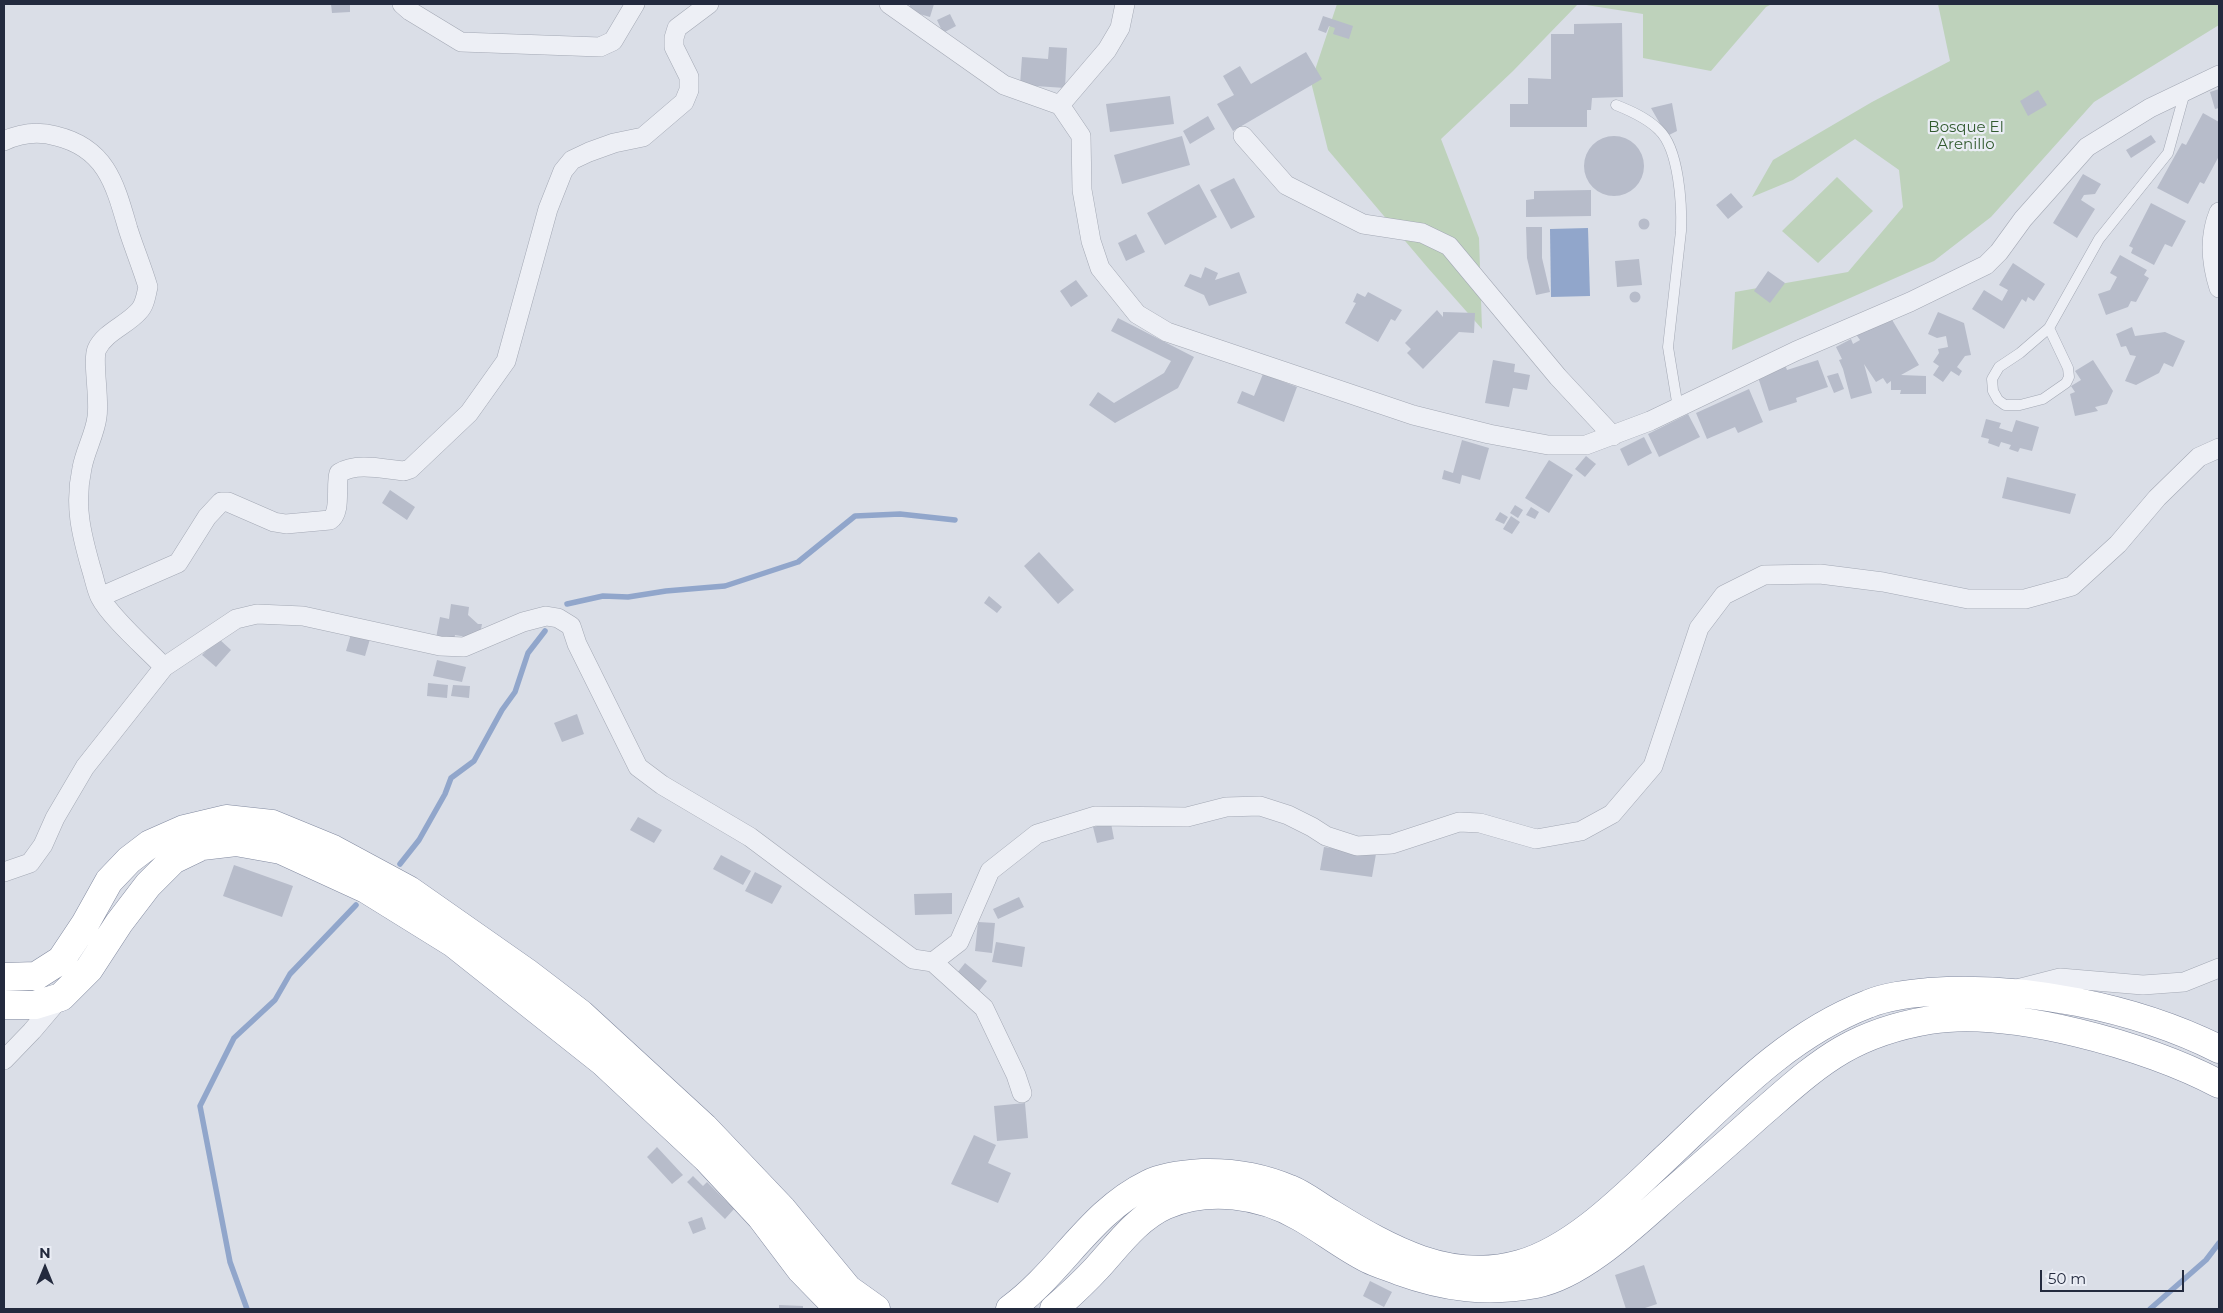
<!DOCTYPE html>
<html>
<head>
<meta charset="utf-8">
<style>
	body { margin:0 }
	#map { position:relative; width:2223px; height:1313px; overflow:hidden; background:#dadee7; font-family:Montserrat,sans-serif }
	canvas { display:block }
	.frame { position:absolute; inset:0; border:5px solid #232a3e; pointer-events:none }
	.north { position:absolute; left:20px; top:1243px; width:50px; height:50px; -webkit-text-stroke:4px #eaedf5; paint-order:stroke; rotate:0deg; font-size:14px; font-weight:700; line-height:20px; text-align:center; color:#232a3e }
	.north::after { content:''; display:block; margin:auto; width:18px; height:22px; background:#232a3e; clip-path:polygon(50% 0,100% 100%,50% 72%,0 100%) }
	.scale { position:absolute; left:2040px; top:1270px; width:144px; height:22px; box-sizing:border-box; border:2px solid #232a3e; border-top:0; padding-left:6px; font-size:15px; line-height:18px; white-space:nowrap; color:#232a3e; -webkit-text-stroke:4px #eaedf5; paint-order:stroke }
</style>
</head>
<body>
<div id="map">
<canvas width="2223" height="1313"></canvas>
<div class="frame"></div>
<div class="north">N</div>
<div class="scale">50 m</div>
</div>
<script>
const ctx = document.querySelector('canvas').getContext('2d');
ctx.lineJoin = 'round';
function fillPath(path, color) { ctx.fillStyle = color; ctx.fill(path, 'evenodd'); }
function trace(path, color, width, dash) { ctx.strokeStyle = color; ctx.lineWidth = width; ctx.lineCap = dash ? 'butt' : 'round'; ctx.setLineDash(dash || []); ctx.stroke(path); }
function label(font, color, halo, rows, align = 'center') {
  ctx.font = font + ' Montserrat,sans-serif'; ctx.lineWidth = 4.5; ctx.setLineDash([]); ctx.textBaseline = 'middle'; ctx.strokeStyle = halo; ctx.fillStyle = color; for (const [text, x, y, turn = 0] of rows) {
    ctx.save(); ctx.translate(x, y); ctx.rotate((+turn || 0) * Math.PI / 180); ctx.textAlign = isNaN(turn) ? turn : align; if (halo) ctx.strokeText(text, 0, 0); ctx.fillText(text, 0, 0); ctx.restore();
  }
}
const green = new Path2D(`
	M1337,4H1578L1513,71L1441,139L1479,238L1482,329L1428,268L1328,150L1311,82Z
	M1580,4H1772L1766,7L1711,71L1643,58V14Z
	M1938,4H2219V25L2094,102L1991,217L1934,261L1732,350L1735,292L1848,272L1903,207L1899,170L1855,139L1793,180L1752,197L1773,160L1872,102L1950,61Z
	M1837,177L1873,211L1818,263L1782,231Z`);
const water = new Path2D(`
	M1588,228L1590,296L1551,297L1550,229Z`);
const stream = new Path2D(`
	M567,604L603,596L628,597L666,591L725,586L798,562L855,516L900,514L955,520
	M400,864L419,840L445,794L451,778L474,761L502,710L515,692L528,653L545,631
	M247,1309L230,1262L200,1106L234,1038L275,1000L290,974L356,905
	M2150,1309L2206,1260L2219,1243`);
const building = new Path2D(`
	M331,4H350V12L332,13Z
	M910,4H934L930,17L909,11Z
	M950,14L956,26L943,33L937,20Z
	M1323,16L1353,26L1349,39L1333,34L1335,28L1329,26L1326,33L1318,30Z
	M1622,23L1623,97L1592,98L1591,110H1587V127H1510V104H1528V78L1551,79V34H1574V24Z
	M1049,47L1067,48L1065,88L1020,85L1022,57L1048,59Z
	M1306,52L1322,79L1233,131L1217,104L1234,95L1223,76L1240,66L1251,84Z
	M2219,89V108L2215,109L2210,92Z
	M2038,90L2047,105L2028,116L2020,101Z
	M1170,96L1174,124L1110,132L1106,104Z
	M1672,103L1677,131L1667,136L1651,108Z
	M2203,113L2219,122V156L2204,184L2200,182L2188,204L2157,188L2182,143L2186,145Z
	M1208,116L1215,129L1190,144L1183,131Z
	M2151,135L2156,142L2131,158L2126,150Z
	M1182,136L1190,165L1122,184L1114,155Z
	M1584 166a30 30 0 1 1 60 0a30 30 0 1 1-60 0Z
	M2083,174L2101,184L2095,194L2084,195L2081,200L2095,209L2077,238L2053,223Z
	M1234,178L1255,217L1231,229L1210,190Z
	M1199,184L1217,217L1165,245L1147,213Z
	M1591,190V216L1526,217V200L1534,199V191Z
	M1731,193L1743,207L1728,219L1716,205Z
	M2151,203L2186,221L2172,247L2165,244L2154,265L2131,253L2133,248L2129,246Z
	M1638.5 224a5.5 5.5 0 1 1 11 0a5.5 5.5 0 1 1-11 0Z
	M1526,227H1542V258L1550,292L1536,295L1527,258Z
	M1136,234L1145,252L1126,261L1118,243Z
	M2120,255L2147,270L2144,275L2149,278L2136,302L2131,301L2128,307L2106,315L2098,294L2110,290L2117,277L2110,273Z
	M1639,259L1642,285L1617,287L1615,261Z
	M2013,263L2045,284L2034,301L2028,297L2026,302L2022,299L2004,329L1972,309L1984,290L2002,301L2008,290L1999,285Z
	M1205,267L1218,273L1215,280L1239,272L1247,293L1209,306L1204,295L1184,286L1190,274L1201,278Z
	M1768,271L1785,283L1770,303L1754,291Z
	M1076,280L1088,296L1071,307L1060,291Z
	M1629.5 297a5.5 5.5 0 1 1 11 0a5.5 5.5 0 1 1-11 0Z
	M1368,292L1402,310L1395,321L1391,319L1378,342L1345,323L1356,303L1353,302L1357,293L1365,297Z
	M1437,310L1443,317V312L1475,313L1474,333L1459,332L1423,369L1407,353L1411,349L1405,343Z
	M1938,312L1964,323L1971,355L1965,356L1957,367L1962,371L1959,376L1951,371L1943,382L1933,375L1939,366L1933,362L1939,353L1938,349L1948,347L1946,336L1937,338L1928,334Z
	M1888,313L1919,365L1901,375L1926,376V394H1900L1901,390H1891V381L1887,384L1883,378L1876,382L1864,364L1872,393L1851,399L1843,369L1839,360L1842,359L1836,347L1851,339L1853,344L1860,340L1855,333Z
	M1118,318L1194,357L1178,388L1115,423L1089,405L1098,392L1114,403L1164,373L1171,361L1111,331Z
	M2132,327L2135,336L2165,332L2185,341L2173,367L2164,363L2159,373L2136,385L2125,381L2136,356L2130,355L2126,346L2121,347L2116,334Z
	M1493,360L1515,364L1514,372L1530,375L1527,390L1513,388L1509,407L1485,403Z
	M1818,360L1828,387L1796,398L1797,402L1769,411L1756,371L1784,362L1787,370Z
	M2093,360L2113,391L2107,404L2095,407L2098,411L2075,416L2070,394L2075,392L2071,386L2081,380L2075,371Z
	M1838,373L1844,389L1834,393L1827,376Z
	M1263,374L1297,387L1284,422L1237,403L1242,391L1254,396Z
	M1749,389L1763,422L1738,433L1735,427L1707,439L1696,413Z
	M1688,414L1700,437L1659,457L1648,434Z
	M1986,419L2001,423L1999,428L2012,432L2016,420L2039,427L2032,451L2020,448L2018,452L2009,449L2011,445L2001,442L1999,447L1988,443L1989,439L1981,437Z
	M1644,437L1652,453L1628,466L1620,449Z
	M1462,440L1489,448L1480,480L1462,475L1460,484L1442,479L1444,470L1453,473Z
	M1586,456L1596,464L1585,477L1575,469Z
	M1549,460L1573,475L1549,513L1525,498Z
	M2007,477L2076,494L2070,514L2002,498Z
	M390,490L415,507L407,520L382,503Z
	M1515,505L1523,510L1518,518L1510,513Z
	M1531,507L1539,512L1535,519L1526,515Z
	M1500,512L1508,517L1504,524L1495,520Z
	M1511,516L1520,522L1512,534L1503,529Z
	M1039,552L1074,590L1058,604L1024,566Z
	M989,596L1002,607L997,613L984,603Z
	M451,604L469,607L468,615L478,624H482L479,639L455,635L454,641L436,638L440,617L449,619Z
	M351,634L370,639L365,656L346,651Z
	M218,638L231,650L216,667L202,655Z
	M437,660L466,667L462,682L433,676Z
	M428,683L448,685L447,698L427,696Z
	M453,685L470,686L469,698L451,696Z
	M577,714L584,734L562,742L554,723Z
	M638,817L662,830L654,843L630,830Z
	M1111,823L1114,839L1097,843L1093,827Z
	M1324,847L1376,854L1372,877L1320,870Z
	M721,855L751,871L743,885L713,869Z
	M234,865L293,886L282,917L223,896Z
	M755,872L782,886L772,904L745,891Z
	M952,893V914L915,915L914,894Z
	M1019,897L1024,907L998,919L993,909Z
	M978,922L995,923L992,953L975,951Z
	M996,942L1025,947L1022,967L992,962Z
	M965,963L987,981L979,991L957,973Z
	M1025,1103L1028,1138L997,1141L994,1106Z
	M974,1135L996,1145L988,1163L1011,1173L998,1203L951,1184Z
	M657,1147L683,1175L672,1184L647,1157Z
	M693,1176L703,1186L707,1182L734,1209L725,1219L687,1182Z
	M702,1217L706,1229L693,1234L688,1222Z
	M1644,1265L1657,1304L1642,1309H1626L1615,1275Z
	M1370,1281L1392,1292L1384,1307L1363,1296Z
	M779,1305L803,1306V1309H779Z`);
const lane = new Path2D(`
	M1616,105C1631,111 1647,118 1659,130C1679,149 1682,204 1681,231L1668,347L1678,408
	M2049,328L2068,368L2069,377L2066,383L2043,399L2020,405H2005L1998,400L1993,391L1992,379L1999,367L2020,353L2049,328L2099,239L2168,153L2185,92`);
const street = new Path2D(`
	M402,4L410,11L461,42L600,47L613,41L635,4
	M889,4L1004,85L1060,105L1081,136L1082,190L1091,241L1100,268L1137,314L1167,332L1413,415L1489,434L1548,445H1586L1650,421L1796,351L1910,302L1986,265L1999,252L2023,219L2087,147L2150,108L2219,75
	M1060,105L1107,50L1120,28L1125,4
	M1243,136L1286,185L1363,224L1422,233L1449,246L1558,377L1613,436
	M4,141C21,133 38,131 56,136C106,148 115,184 128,229C134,248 142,267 148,287C146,295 145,305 139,311C127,325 105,332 97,349C92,360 100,399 97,417C95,434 85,451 82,468C74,505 81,533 91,568C94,577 96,589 100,597C110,617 148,650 164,667
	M2219,212C2209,236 2211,263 2219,288
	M100,597L178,563L207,517L221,502H228L274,522L286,524L330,520C342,512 335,486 339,473C357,462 383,469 404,471L410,469L469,413L506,361L548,209L563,171L572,160L589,152L614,143L643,137L684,102L689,90V77L674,47V38L677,28L709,4
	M4,872L30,863L43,845L55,818L85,767L164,667L236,619L257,614L303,616L440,646L464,647L523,622L546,616L558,618L571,626L577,644L638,767L662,785L750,837L913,959L933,962L959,942L990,871L1037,834L1095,816L1187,817L1226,807L1260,806L1288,815L1312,827L1326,836L1357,846L1392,844L1459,822L1480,823L1536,839L1581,831L1612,814L1653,766L1699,628L1724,595L1764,575L1820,574L1883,582L1968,599H2025L2072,586L2118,544L2157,498L2199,457L2219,448
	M933,962L984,1008L1016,1075L1022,1093
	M2017,989L2060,978L2143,985L2184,982L2219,968
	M4,1060L32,1031L60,998`);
const highway = new Path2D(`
	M4,977L36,976L61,960L85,924L109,881L129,860L150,844L184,829L226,819L272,824L333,849L409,890L526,972L581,1014L704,1127L782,1209L848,1289L876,1309
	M4,1005H35L61,997L89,969L119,923L148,885L173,860L202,846L236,842L281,850L366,889L453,943L603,1062L707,1159L761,1217L801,1270L839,1309
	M1010,1309C1061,1272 1090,1212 1148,1184C1164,1176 1185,1174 1202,1173C1233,1172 1262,1177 1290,1189C1305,1195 1318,1206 1332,1214C1389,1249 1450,1284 1520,1264C1576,1248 1628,1193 1670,1154C1730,1097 1789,1034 1868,1004C1887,996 1909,994 1929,992C2023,985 2135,1007 2219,1049
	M1054,1309C1069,1296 1084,1282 1097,1268C1118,1245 1137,1218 1166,1205C1209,1187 1260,1194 1300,1217C1323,1230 1344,1247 1368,1259C1378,1264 1389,1267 1399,1271C1446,1288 1488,1293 1536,1284C1582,1275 1633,1226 1668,1195C1698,1169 1728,1143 1758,1116C1785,1093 1811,1068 1842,1050C1868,1035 1900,1025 1930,1020C2010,1007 2148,1046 2219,1084`);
const parkNames = [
	["Bosque El",1966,128],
	["Arenillo",1966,145]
];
fillPath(green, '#bed2bb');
fillPath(water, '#91a6cb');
trace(stream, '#91a6cb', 5.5);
fillPath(building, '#b7bcca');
trace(lane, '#a3a8b4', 11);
trace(street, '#a3a8b4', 20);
trace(highway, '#81899f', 29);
trace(lane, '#edeff5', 10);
trace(street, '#edeff5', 19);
trace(highway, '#fff', 28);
label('15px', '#325b2f', '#eaedf5', parkNames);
</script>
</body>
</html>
